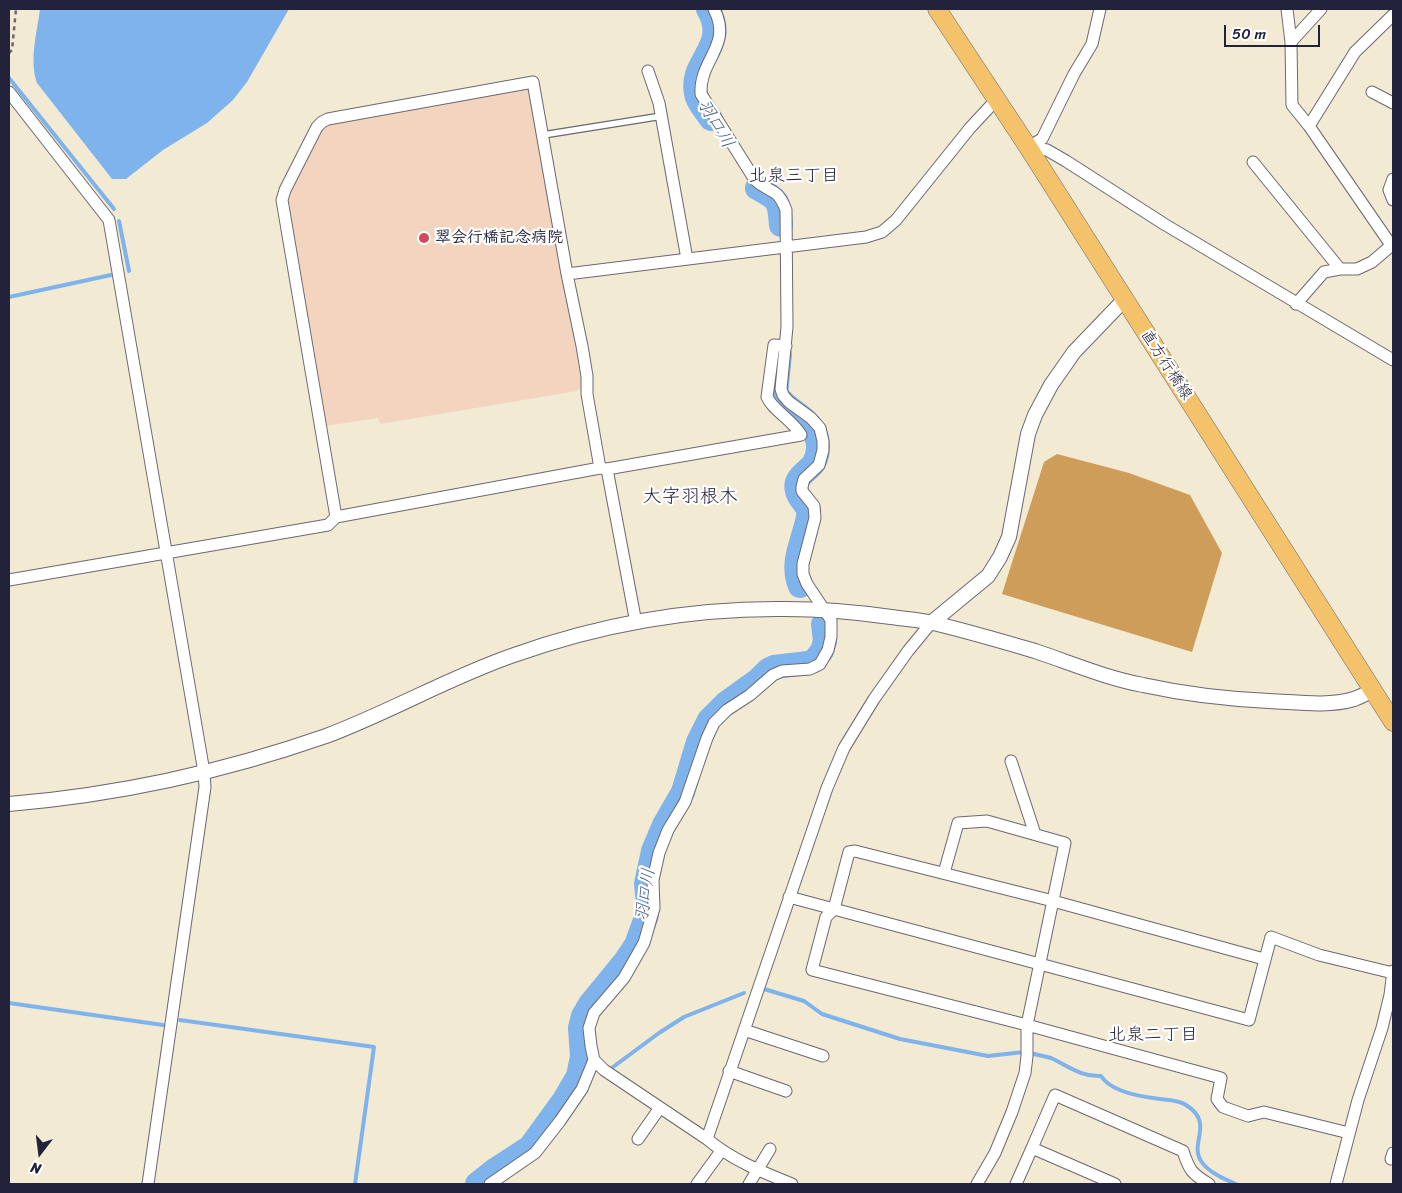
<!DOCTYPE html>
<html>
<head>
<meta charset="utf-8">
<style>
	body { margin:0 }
	#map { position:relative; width:1402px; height:1193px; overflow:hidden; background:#f2ead3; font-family:Sriracha,sans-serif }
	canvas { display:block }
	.frame { position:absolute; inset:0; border:10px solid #22223b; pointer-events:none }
	.north { position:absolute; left:15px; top:1128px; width:50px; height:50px; -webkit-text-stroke:4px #fff; paint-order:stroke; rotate:195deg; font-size:14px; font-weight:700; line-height:20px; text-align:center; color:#22223b }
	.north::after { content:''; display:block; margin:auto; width:18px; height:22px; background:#22223b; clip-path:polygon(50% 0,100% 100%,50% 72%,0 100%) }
	.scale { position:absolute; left:1224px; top:25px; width:96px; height:22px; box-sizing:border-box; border:2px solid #22223b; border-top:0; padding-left:6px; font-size:15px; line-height:18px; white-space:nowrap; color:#22223b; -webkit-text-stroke:4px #fff; paint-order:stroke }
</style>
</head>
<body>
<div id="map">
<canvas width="1402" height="1193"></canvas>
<div class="frame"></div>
<div class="north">N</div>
<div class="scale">50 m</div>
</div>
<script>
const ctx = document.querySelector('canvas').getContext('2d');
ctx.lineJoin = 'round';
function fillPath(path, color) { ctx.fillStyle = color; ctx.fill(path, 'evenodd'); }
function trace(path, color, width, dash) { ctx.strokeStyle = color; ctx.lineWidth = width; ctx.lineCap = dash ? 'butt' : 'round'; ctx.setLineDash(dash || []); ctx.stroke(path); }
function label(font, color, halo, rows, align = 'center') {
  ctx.font = font + ' Sriracha,"Klee One",sans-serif'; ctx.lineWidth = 4.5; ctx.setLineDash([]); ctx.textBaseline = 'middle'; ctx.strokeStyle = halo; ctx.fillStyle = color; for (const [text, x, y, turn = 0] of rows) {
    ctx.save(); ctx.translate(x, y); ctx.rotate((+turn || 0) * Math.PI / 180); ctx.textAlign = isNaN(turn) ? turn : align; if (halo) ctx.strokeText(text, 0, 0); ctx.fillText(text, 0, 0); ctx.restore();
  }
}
const built = new Path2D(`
	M525,87L531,93L583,365L582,387L577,391L380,424L378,418L325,426L286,199L320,130L329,123Z`);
const water = new Path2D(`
	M40,9H289L247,82L233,100L207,123L163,150L126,179H112L37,83C29,60 37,33 40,9Z`);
const stream = new Path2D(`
	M9,78L114,209
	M119,221L129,271
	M9,297L111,275
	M764,989L804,1001L822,1014L900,1039L988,1056L1024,1052
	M9,1003L163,1025
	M180,1020L374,1047L355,1184
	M1031,1053C1037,1055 1044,1056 1051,1058C1068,1066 1081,1077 1101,1076C1111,1092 1142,1097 1160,1099C1169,1100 1179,1100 1186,1105C1215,1123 1189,1143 1201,1161C1208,1172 1224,1179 1236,1184
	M613,1067L659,1033L684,1017L744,993`);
const river = new Path2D(`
	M708,9C730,46 689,61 696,93C697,102 706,111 711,119
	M757,188C779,200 779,200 781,225
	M780,354L776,394C786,409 805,415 813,429C819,438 820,452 814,463C808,472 793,477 797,491C799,499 806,504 809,511C806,537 789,560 800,586
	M477,1184L496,1169L530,1147L564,1100L578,1076L582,1057L580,1028L583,1016L590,1004L626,960L636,945L647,915L648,903L646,884L653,851L664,825L683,792L698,742L709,720L726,703L758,680L768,670L774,667L808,663L814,661L822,651L825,641L823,624`);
const building = new Path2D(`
	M1057,454L1129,473L1190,495L1222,553L1192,652L1002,594L1044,462Z`);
const path = new Path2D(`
	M9,53L12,50L16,9`);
const service = new Path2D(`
	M543,135L662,116`);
const minor = new Path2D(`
	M714,9C733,46 699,59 701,94L755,180C770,194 777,186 786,210L787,327L781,389L783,395L789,402L811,418L820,428L823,441V450L819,465L804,479L802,487V491L814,506L815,518L803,564V574L807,584L831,620V637L828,650L820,664L810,669L782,671L773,675L750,695L727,710L714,723L707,738L685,802L668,830L659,853L653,880L654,908L644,943L624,978L594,1013L589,1028L591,1046L594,1060L604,1070L707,1139C732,1160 762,1172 792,1184
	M1287,9L1291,42L1292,105L1309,126L1391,245
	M1291,42L1321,9
	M648,71L659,103L687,259
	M9,92L109,220L204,772L205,787L148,1184
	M1372,92L1393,103
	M1309,126L1355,52L1393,15
	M1028,147L1047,150L1066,161L1164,224L1393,360
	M1028,147L1042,139L1074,74L1092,44L1100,9
	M1253,162L1340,269
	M1393,179L1389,190L1393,200
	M567,274L866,237L882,232L896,220L970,128L996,100
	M1296,304L1324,272L1340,269H1357L1372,262L1393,244
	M607,469L636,623
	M336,517L600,468L607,469L801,435C792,419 773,411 767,397L774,345L786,346
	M9,580L328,525L336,517L282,200L285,190L317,127L322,122L328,119L533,82L567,274L582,346L587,376V394L600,468
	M1011,761L1035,834
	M944,873L958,823L987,821L1065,843L1027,1025V1056L1025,1073L1012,1112L995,1153L977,1184
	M789,897L1249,1020L1271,937L1319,955L1393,973
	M1264,959L1053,901L855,851L849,852L834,909L826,917L812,970L1027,1025L1221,1078L1217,1099L1223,1107L1248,1116L1264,1112L1349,1133
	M744,1030L823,1056
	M729,1071L786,1091
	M638,1139L659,1109
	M707,1139L827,788L844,748L874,699L908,651L931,623
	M1032,1148L1055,1095L1183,1151C1189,1170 1192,1174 1209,1184
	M1391,1159L1393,1153
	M490,1184L535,1153L560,1121L582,1089L594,1060
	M697,1184L721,1151
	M749,1184L770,1149
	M1016,1184L1032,1148L1115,1184
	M1336,1184L1358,1100L1382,1028L1390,995L1393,971`);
const tertiary = new Path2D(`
	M931,623L988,576L1000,557L1009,537L1028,434L1035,415L1051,385L1074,352L1124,300
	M9,804C117,795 223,772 326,736C390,712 450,677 514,655C601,624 693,608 785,609C820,609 856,612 891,617C905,619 919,620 933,623C967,631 1001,641 1035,651C1071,663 1106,678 1143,685C1184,694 1227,699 1269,701C1296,702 1327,707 1354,699C1360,697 1367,693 1373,690`);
const primary = new Path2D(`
	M937,9L1028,147L1393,722`);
const markers = [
	[424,238,6,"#d1495b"]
];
const poiNames = [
	["翠会行橋記念病院",435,238]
];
const streetNames = [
	["直方行橋線",1166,365,57]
];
const waterNames = [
	["羽口川",715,124,59],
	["羽口川",646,895,-82]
];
const neighbourhoodNames = [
	["北泉三丁目",794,176],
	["北泉二丁目",1153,1035]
];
const quarterNames = [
	["大字羽根木",690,497]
];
fillPath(built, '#f3d4be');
fillPath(water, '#7fb3ec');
trace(stream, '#7fb3ec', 4);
trace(river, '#7fb3ec', 24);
fillPath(building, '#ce9d59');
trace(service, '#6b6870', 8);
trace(minor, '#6b6870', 13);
trace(tertiary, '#6b6870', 16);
trace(primary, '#6b6870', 19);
trace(path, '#6b6870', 2.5, [4, 4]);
trace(service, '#fff', 5.5);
trace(minor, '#fff', 11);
trace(tertiary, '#fff', 14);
trace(primary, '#f3c26a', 18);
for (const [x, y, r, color] of markers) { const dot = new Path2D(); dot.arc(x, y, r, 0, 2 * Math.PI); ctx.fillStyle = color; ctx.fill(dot); trace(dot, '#fff', 2); }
label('bold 16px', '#22223b', '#fff', poiNames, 'left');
label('16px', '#22223b', '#fff', streetNames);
label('italic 18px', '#475c82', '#fff', waterNames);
label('18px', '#22223b', '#fff', neighbourhoodNames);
label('19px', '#22223b', '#fff', quarterNames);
</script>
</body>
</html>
